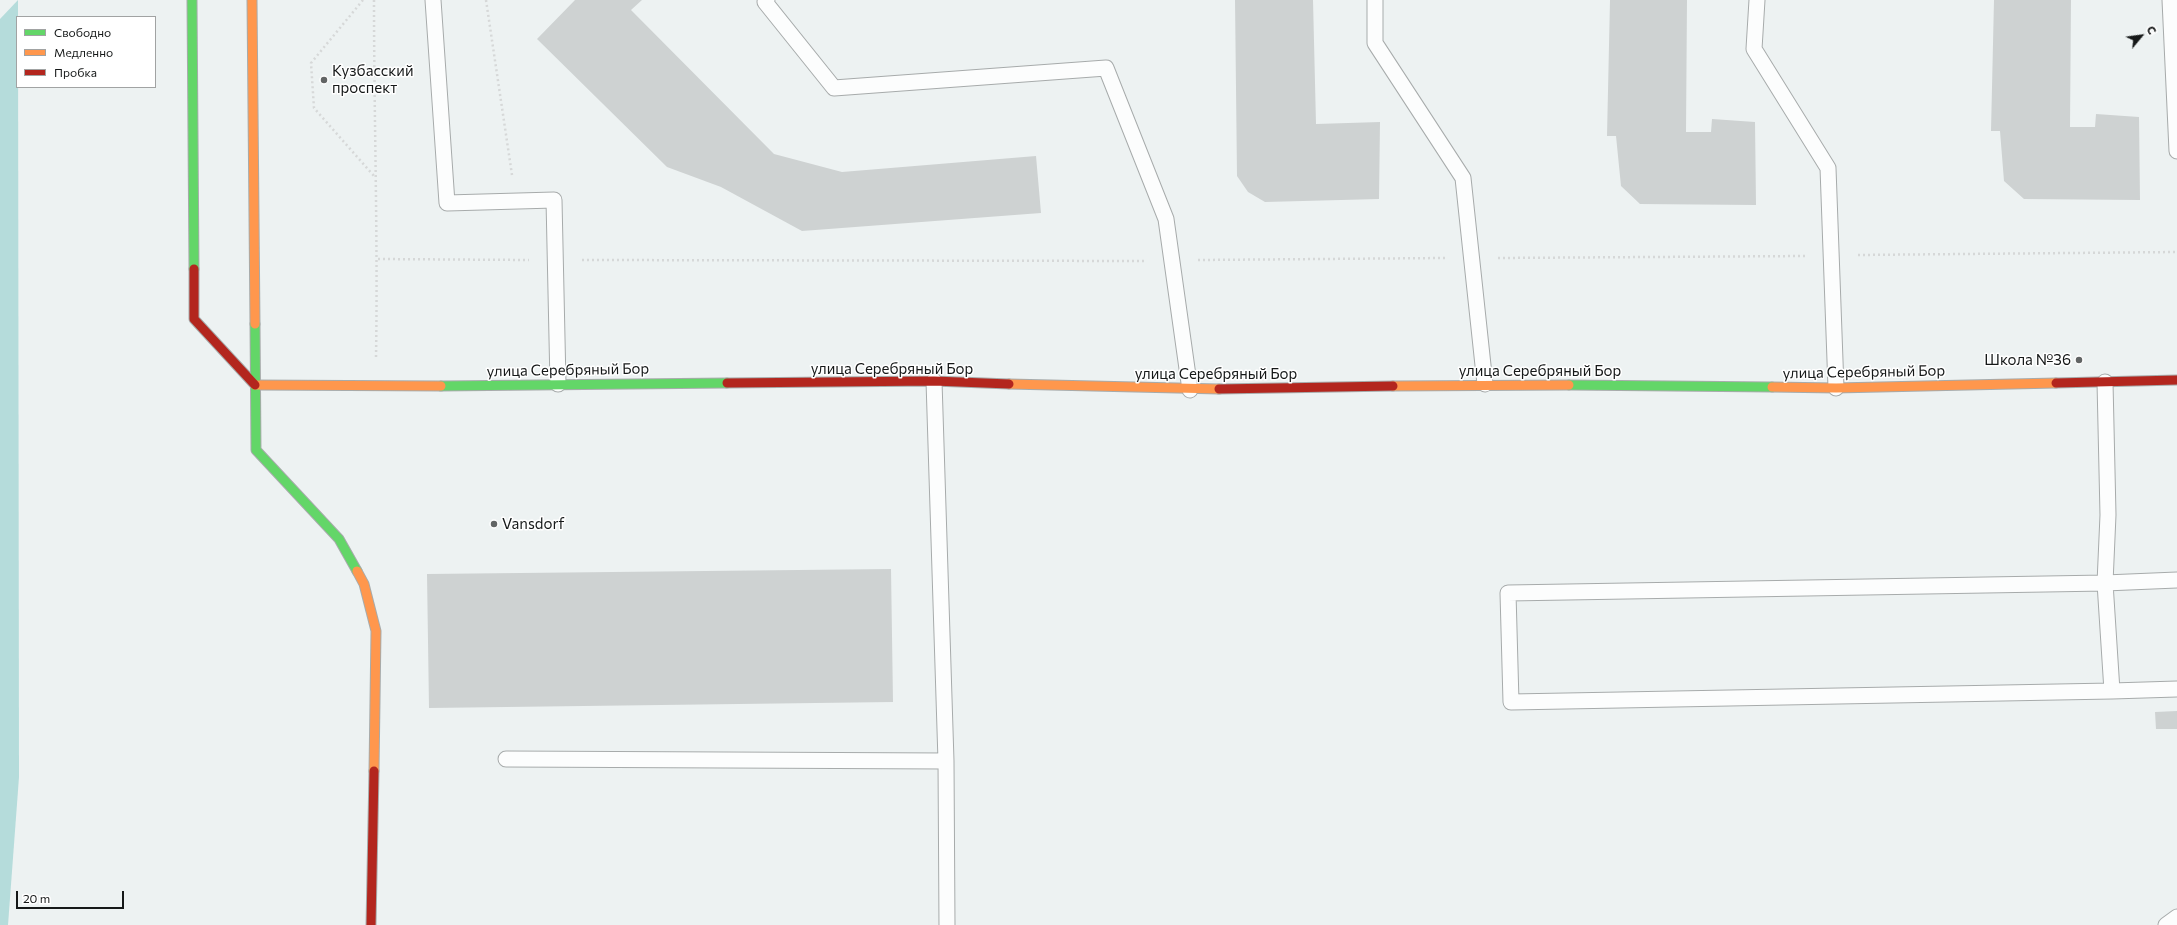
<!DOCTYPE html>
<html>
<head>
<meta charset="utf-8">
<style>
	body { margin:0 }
	#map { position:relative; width:2177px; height:925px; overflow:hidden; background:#edf2f2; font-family:Commissioner,sans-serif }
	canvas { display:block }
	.legend { position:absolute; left:16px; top:16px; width:140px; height:72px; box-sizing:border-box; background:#fff; border:1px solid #a1a3a3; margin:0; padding:5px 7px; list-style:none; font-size:12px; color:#151818 }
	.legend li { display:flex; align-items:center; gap:8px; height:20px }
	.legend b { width:20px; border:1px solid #a1a3a3 }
	.north { position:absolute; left:2121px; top:16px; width:40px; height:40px; -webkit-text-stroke:3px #fff; paint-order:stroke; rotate:61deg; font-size:11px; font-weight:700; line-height:16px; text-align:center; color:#151818 }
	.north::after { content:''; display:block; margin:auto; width:14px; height:18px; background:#151818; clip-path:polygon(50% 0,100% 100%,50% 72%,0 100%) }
	.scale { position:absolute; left:16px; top:891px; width:108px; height:18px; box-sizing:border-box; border:2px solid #151818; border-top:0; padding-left:5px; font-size:12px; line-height:14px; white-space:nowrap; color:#151818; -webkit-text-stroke:3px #fff; paint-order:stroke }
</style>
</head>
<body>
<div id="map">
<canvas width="2177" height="925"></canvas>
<ul class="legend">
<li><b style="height:5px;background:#63d668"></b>Свободно</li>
<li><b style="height:5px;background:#ff974d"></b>Медленно</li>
<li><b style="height:5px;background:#b3261e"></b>Пробка</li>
</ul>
<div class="north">С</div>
<div class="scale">20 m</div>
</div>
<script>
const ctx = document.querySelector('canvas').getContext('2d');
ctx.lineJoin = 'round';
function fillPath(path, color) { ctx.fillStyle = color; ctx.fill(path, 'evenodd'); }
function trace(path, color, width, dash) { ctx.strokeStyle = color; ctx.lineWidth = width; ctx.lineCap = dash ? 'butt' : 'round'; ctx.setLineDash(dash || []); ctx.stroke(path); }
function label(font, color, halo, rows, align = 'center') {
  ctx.font = font + ' Commissioner,sans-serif'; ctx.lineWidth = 3; ctx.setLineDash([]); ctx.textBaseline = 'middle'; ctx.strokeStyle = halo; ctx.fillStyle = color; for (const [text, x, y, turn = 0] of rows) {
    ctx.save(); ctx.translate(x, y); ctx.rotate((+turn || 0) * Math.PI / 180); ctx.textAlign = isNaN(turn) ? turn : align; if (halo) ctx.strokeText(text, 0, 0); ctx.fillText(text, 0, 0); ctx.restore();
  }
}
const forest = new Path2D(`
	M18,0L19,777L8,925H0V19Z`);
const building = new Path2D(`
	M575,0H642L631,10L774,154L842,172L1036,156L1041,213L802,231L721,187L667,167L537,39Z
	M1235,0H1313L1316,124L1380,122L1379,199L1265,202L1248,192L1237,176Z
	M1610,0H1687L1686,132H1711L1712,119L1755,122L1756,205L1640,204L1621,186L1616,136H1607Z
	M1994,0H2071L2070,127H2095L2096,114L2139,117L2140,200L2024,199L2004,181L2000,131H1991Z
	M891,569L893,702L429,708L427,574Z
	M2177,711V729H2156L2155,712Z`);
const path = new Path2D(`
	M363,0L311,63L314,108L374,176
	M374,0C374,119 378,238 376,357
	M486,0L512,175
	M1858,255L2177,252
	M1498,258L1805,256
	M378,259L529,260
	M582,260L1145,261
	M1198,260L1445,258`);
const lane = new Path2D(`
	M433,0L447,203L554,200L558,384
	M767,0L765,2L834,88L1106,68L1166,219L1190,390
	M1375,0V43L1463,178L1485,384
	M1757,0L1754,49L1828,168L1836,388
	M2170,0L2177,151
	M934,381L946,761L947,925
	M2105,382L2108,515L2105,583L2112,691L1511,702L1508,593L2105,583L2177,580
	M2112,691L2177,689
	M506,759L946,761
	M2166,925L2177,917`);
const fast = new Path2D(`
	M192,0L194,269
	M255,324L256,450L339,539L357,571
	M1569,385L1772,387
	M441,386L727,383`);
const slow = new Path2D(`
	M252,0L255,324
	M1009,384L1219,389
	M255,385L441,386
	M1393,386L1569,385
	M1772,387L1836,388L2056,383
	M357,571L364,584L376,631L374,771`);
const jam = new Path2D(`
	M194,269V319L255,385
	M727,383L934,381L1009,384
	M2056,383L2177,380
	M1219,389L1393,386
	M371,925L374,771`);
const markers = [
	[324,80,4,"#616464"],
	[2079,360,4,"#616464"],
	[494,524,4,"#616464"]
];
const poiNames = [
	["Кузбасский",332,71],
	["проспект",332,88],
	["Школа №36",2071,360,"right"],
	["Vansdorf",502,524]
];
const streetNames = [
	["улица Серебряный Бор",892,369],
	["улица Серебряный Бор",568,370,-1],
	["улица Серебряный Бор",1540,371],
	["улица Серебряный Бор",1864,372,-1],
	["улица Серебряный Бор",1216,374]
];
fillPath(forest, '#b5dcdb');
fillPath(building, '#ced2d2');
trace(lane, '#a7abab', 17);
trace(fast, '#a7abab', 11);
trace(slow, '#a7abab', 11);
trace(jam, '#a7abab', 11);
trace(path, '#d6d8d8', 2.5, [2, 3]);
trace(lane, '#fcfdfd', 15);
trace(fast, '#63d668', 9);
trace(slow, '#ff974d', 9);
trace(jam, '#b3261e', 9);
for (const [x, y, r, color] of markers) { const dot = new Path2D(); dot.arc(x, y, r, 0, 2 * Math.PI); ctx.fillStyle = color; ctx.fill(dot); trace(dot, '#fff', 1.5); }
label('15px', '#151818', '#fff', poiNames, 'left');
label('15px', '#151818', '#fff', streetNames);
</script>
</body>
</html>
